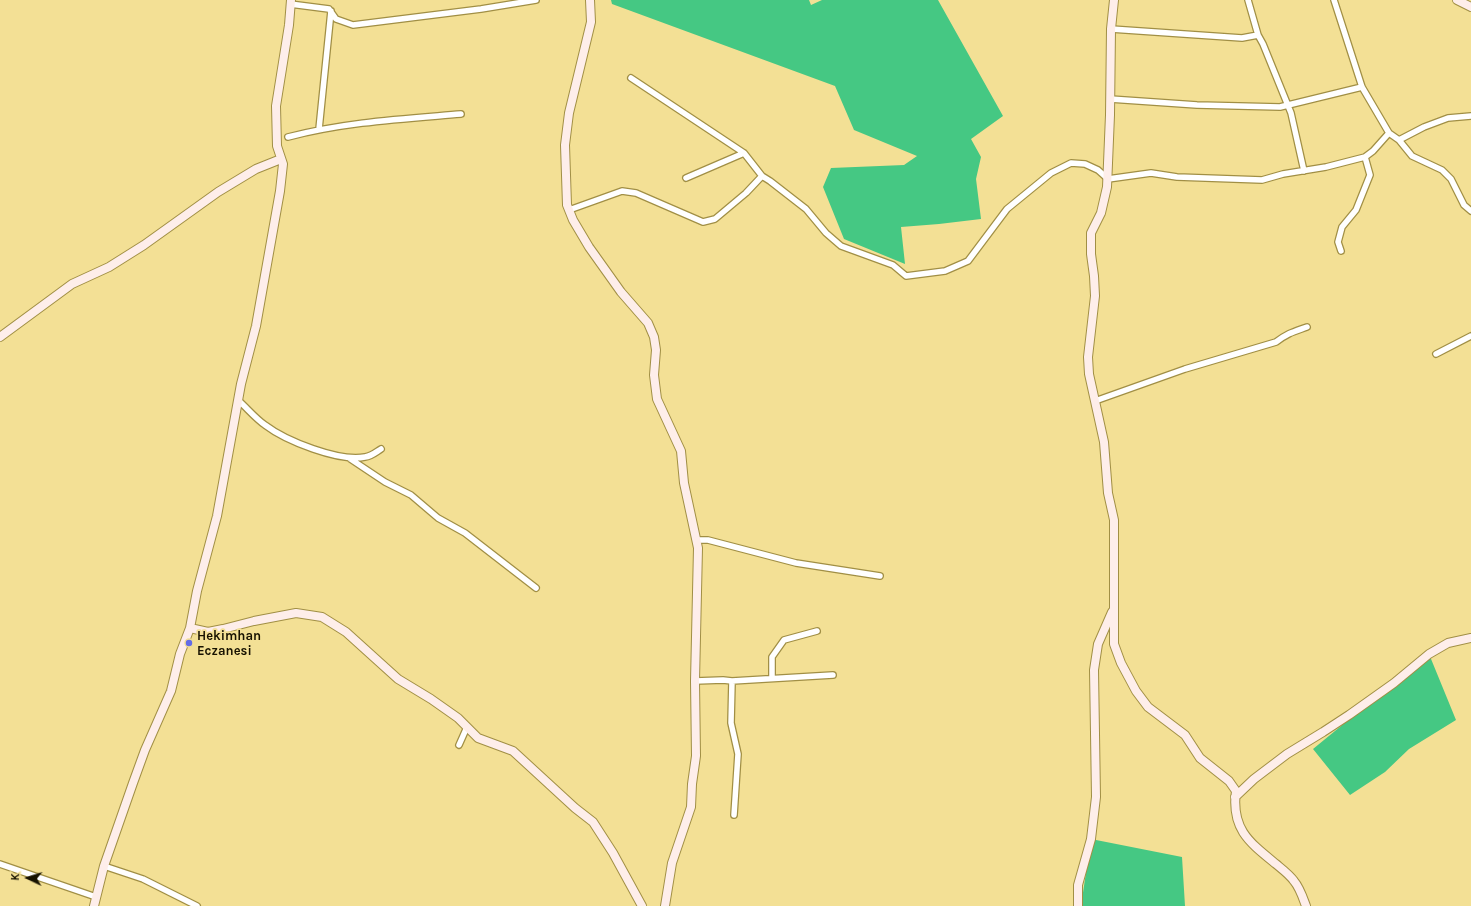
<!DOCTYPE html>
<html>
<head>
<meta charset="utf-8">
<style>
	body { margin:0 }
	#map { position:relative; width:1471px; height:906px; overflow:hidden; background:#f3e095; font-family:Karla,sans-serif }
	canvas { display:block }
	.north { position:absolute; left:8px; top:858px; width:40px; height:40px; -webkit-text-stroke:3px #f3e095; paint-order:stroke; rotate:274deg; font-size:11px; font-weight:700; line-height:16px; text-align:center; color:#171200 }
	.north::after { content:''; display:block; margin:auto; width:14px; height:18px; background:#171200; clip-path:polygon(50% 0,100% 100%,50% 72%,0 100%) }
</style>
</head>
<body>
<div id="map">
<canvas width="1471" height="906"></canvas>
<div class="north">K</div>
</div>
<script>
const ctx = document.querySelector('canvas').getContext('2d');
ctx.lineJoin = 'round';
function fillPath(path, color) { ctx.fillStyle = color; ctx.fill(path, 'evenodd'); }
function trace(path, color, width, dash) { ctx.strokeStyle = color; ctx.lineWidth = width; ctx.lineCap = dash ? 'butt' : 'round'; ctx.setLineDash(dash || []); ctx.stroke(path); }
function label(font, color, halo, rows, align = 'center') {
  ctx.font = font + ' Karla,sans-serif'; ctx.lineWidth = 3.5; ctx.setLineDash([]); ctx.textBaseline = 'middle'; ctx.strokeStyle = halo; ctx.fillStyle = color; for (const [text, x, y, turn = 0] of rows) {
    ctx.save(); ctx.translate(x, y); ctx.rotate((+turn || 0) * Math.PI / 180); ctx.textAlign = isNaN(turn) ? turn : align; if (halo) ctx.strokeText(text, 0, 0); ctx.fillText(text, 0, 0); ctx.restore();
  }
}
const forest = new Path2D(`
	M611,0H809L811,5L822,0H938L1003,116L971,139L981,157L976,179L981,219L939,224L901,227L905,264L844,239L823,187L831,168L904,165L917,156L854,130L835,86L612,4Z
	M1429,654L1456,720L1409,749L1385,772L1350,795L1313,749Z
	M1091,839L1182,857L1185,906H1081Z`);
const street = new Path2D(`
	M1248,0L1258,35L1263,44L1291,113L1304,171
	M1334,0L1362,87L1389,133L1399,140L1412,156L1442,170L1451,179L1464,205L1471,211
	M290,4L329,9L336,19L353,25L481,9L536,0
	M1111,29L1242,38L1258,35
	M631,78L744,153L762,176
	M1110,99L1197,105L1280,107L1362,87
	M319,129L331,11
	M288,137C345,122 402,119 461,114
	M1399,140L1424,127L1448,118L1471,116
	M686,178L744,153
	M569,210L622,191L636,193L703,222L715,219L746,193L762,176L770,181L806,209L826,233L841,246L893,265L906,276L945,271L968,261L1007,209L1051,173L1071,163L1085,164L1098,170L1108,179L1151,173L1177,177L1262,180L1283,174L1326,167L1365,157L1373,151L1389,133
	M1341,251L1338,242L1342,227L1356,210L1370,175L1365,157
	M1436,354L1471,336
	M238,400C247,408 255,418 265,425C286,441 339,462 365,457C372,456 376,452 381,449
	M1095,401L1185,369L1276,342C1288,333 1293,332 1307,327
	M349,458L385,482L411,495L438,518L465,533L536,588
	M696,540H708L796,563L880,576
	M772,678V657L784,640L817,631
	M695,681L723,680L732,681L833,675
	M732,681L731,723L738,754L734,815
	M459,745L467,727
	M0,864L96,897
	M104,866L143,879L197,906`);
const secondary = new Path2D(`
	M590,0L591,22L569,113L565,145L567,205L573,220L589,247L621,292L648,323L654,337L656,350L654,375L657,399L681,451L684,483L698,548L695,681L696,756L692,784L691,807L672,863L665,906
	M1114,0L1111,29L1110,115L1107,187L1101,213L1091,233V254L1094,276L1095,296L1088,357L1089,374L1104,442L1108,493L1114,520V644L1121,663L1136,691L1148,707L1185,735L1200,758L1229,781L1236,791C1231,829 1249,842 1276,864C1282,869 1290,875 1294,881C1300,888 1303,898 1306,906
	M1457,0L1471,7
	M0,337L72,284L109,267L144,245L218,192L256,169L281,159
	M190,628L208,632L223,629L254,621L296,613L322,617L346,632L398,679L431,699L458,718L478,738L513,751L575,808L593,822L613,853L642,906
	M1235,797L1254,779L1287,754L1323,732L1349,715L1394,683L1429,654L1448,643L1471,638
	M94,906L104,866L133,783L145,750L171,691L180,654L190,628L197,591L217,516L241,384L256,326L280,191L283,164L277,146L276,106L289,25L291,0
	M1078,906V885L1091,839L1096,797L1094,670L1098,644L1112,612`);
const markers = [
	[189,643,4,"#646de6"]
];
const poiNames = [
	["Hekimhan",197,636],
	["Eczanesi",197,651]
];
fillPath(forest, '#45c883');
trace(street, '#a18f45', 8);
trace(secondary, '#a18f45', 10);
trace(street, '#fff', 5.5);
trace(secondary, '#feeeea', 8);
for (const [x, y, r, color] of markers) { const dot = new Path2D(); dot.arc(x, y, r, 0, 2 * Math.PI); ctx.fillStyle = color; ctx.fill(dot); trace(dot, '#f3e095', 1.5); }
label('bold 13px', '#171200', '#f3e095', poiNames, 'left');
</script>
</body>
</html>
